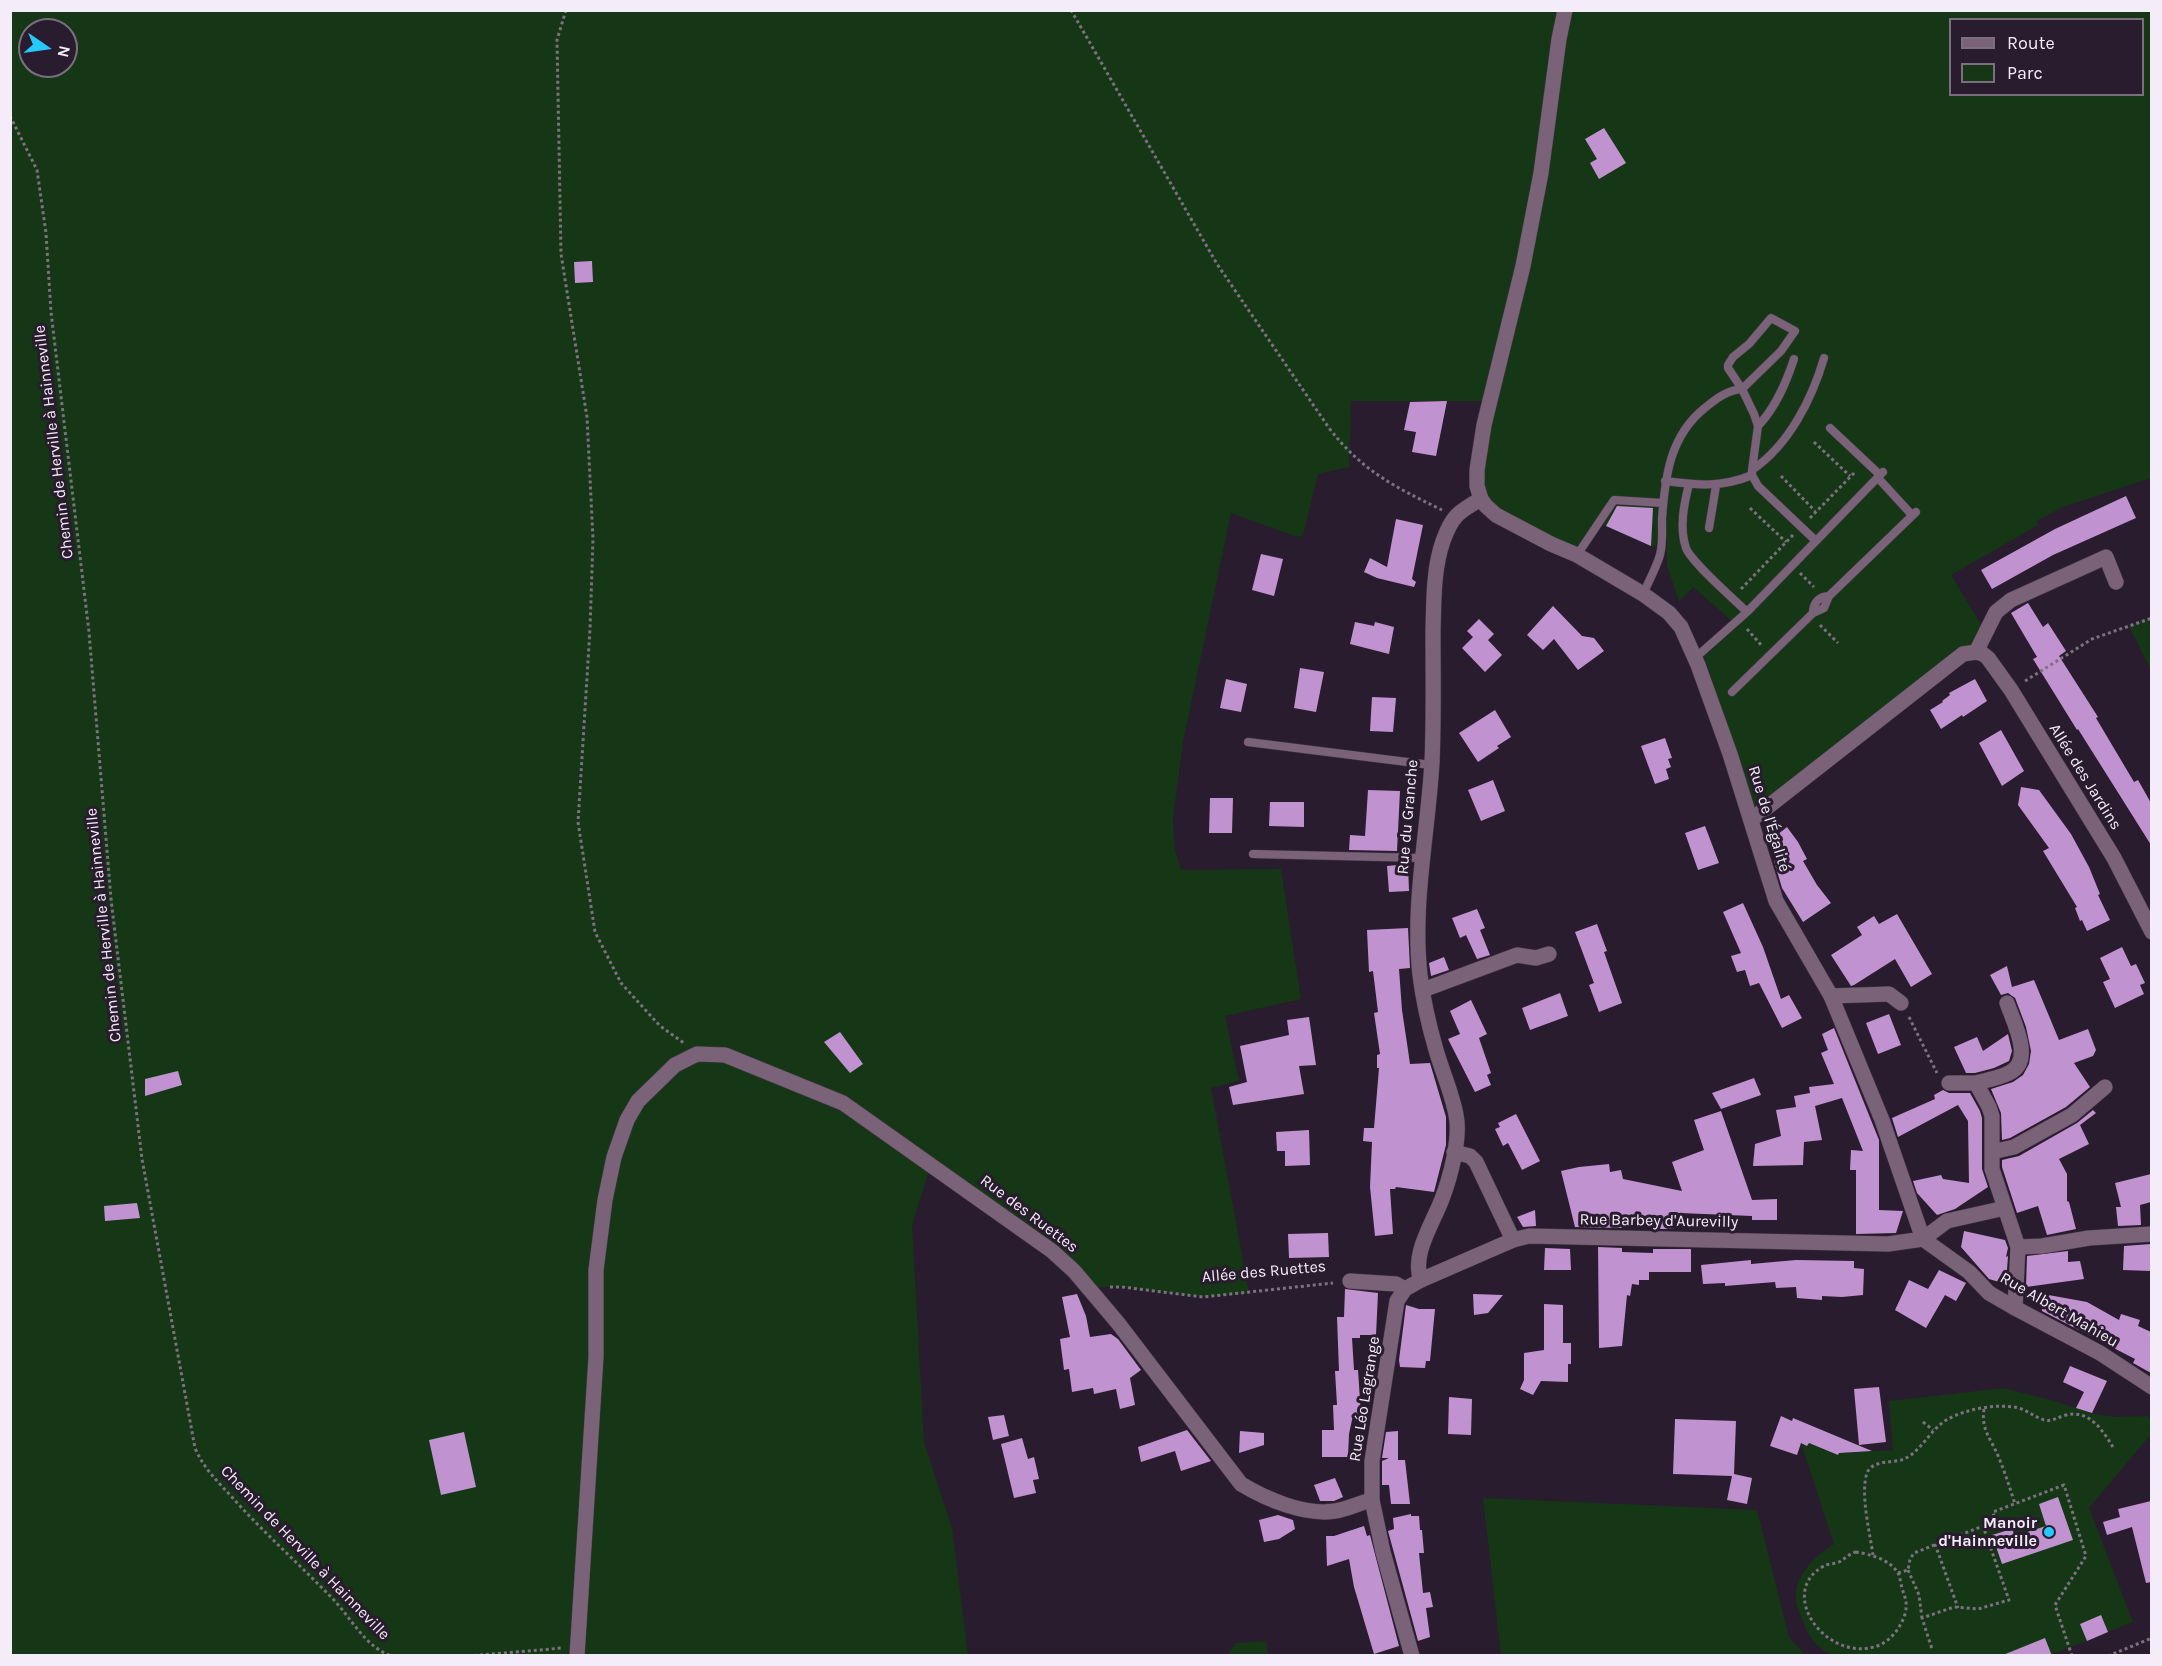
<!DOCTYPE html>
<html>
<head>
<meta charset="utf-8">
<style>
	body { margin:0 }
	#map { position:relative; width:2162px; height:1666px; overflow:hidden; background:#291c2e; font-family:Karla,sans-serif }
	canvas { display:block }
	.frame { position:absolute; inset:0; border:12px solid #f5ecf9; pointer-events:none }
	.legend { position:absolute; left:1949px; top:18px; width:195px; height:78px; box-sizing:border-box; background:#291c2e; border:2px solid #7b6f7f; margin:0; padding:8px 10px; list-style:none; font-size:18px; color:#f5ecf9 }
	.legend li { display:flex; align-items:center; gap:12px; height:30px }
	.legend b { width:30px; border:2px solid #7b6f7f }
	.north { position:absolute; left:18px; top:18px; width:60px; height:60px; box-sizing:border-box; background:#291c2e; border:2px solid #7b6f7f; border-radius:50%; rotate:103deg; font-size:16px; font-weight:700; line-height:24px; text-align:center; color:#f5ecf9 }
	.north::after { content:''; display:block; margin:auto; width:21px; height:27px; background:#24c9fe; clip-path:polygon(50% 0,100% 100%,50% 72%,0 100%) }
</style>
</head>
<body>
<div id="map">
<canvas width="2162" height="1666"></canvas>
<div class="frame"></div>
<ul class="legend">
<li><b style="height:8px;background:#7a6279"></b>Route</li>
<li><b style="height:16px;background:#153715"></b>Parc</li>
</ul>
<div class="north">N</div>
</div>
<script>
const ctx = document.querySelector('canvas').getContext('2d');
ctx.lineJoin = 'round';
function fillPath(path, color) { ctx.fillStyle = color; ctx.fill(path, 'evenodd'); }
function trace(path, color, width, dash) { ctx.strokeStyle = color; ctx.lineWidth = width; ctx.lineCap = dash ? 'butt' : 'round'; ctx.setLineDash(dash || []); ctx.stroke(path); }
function label(font, color, halo, rows, align = 'center') {
  ctx.font = font + ' Karla,sans-serif'; ctx.lineWidth = 6; ctx.setLineDash([]); ctx.textBaseline = 'middle'; ctx.strokeStyle = halo; ctx.fillStyle = color; for (const [text, x, y, turn = 0] of rows) {
    ctx.save(); ctx.translate(x, y); ctx.rotate((+turn || 0) * Math.PI / 180); ctx.textAlign = isNaN(turn) ? turn : align; if (halo) ctx.strokeText(text, 0, 0); ctx.fillText(text, 0, 0); ctx.restore();
  }
}
const green = new Path2D(`
	M11,11H2151V478L2063,507L2036,521L2038,525L1951,575L1985,631L1976,652L1751,820L1730,734L1704,656L1741,623L1736,619L1733,622L1693,587L1679,602L1667,565V537H1657L1656,547L1651,546L1595,521L1572,553L1481,499L1489,401H1351L1349,467L1318,474L1303,535L1297,537L1231,513L1183,742L1173,817L1174,845L1181,870L1281,869L1301,999L1225,1016L1239,1081L1211,1088L1249,1293L1203,1297L1122,1287H1089L931,1164L912,1225L924,1442L952,1528L968,1655L11,1656ZM1950,20H2142V94H1950ZM30,30H66V66H30Z
	M2151,618H2152L2151,670L2129,626Z
	M2004,1388L2051,1400L2094,1414L2115,1417L2148,1416L2151,1421V1434L2089,1508L2133,1622L2050,1655H1832C1818,1649 1808,1637 1803,1621C1801,1615 1796,1606 1796,1599C1794,1575 1816,1555 1834,1544L1801,1443L1807,1446L1809,1443L1838,1455L1839,1453L1893,1450L1889,1401Z
	M1483,1498L1757,1510L1789,1637L1805,1655H1501Z
	M1266,1641L1268,1655H1227L1236,1643Z`);
const building = new Path2D(`
	M1604,128L1626,163L1599,179L1590,163L1597,159L1585,139Z
	M592,261L593,282L575,283L574,262Z
	M1447,401L1436,456L1412,452L1416,432L1404,430L1410,402Z
	M2126,496L2136,518L2053,555L1992,589L1981,570L2055,529Z
	M1617,506L1653,508L1651,546L1606,526Z
	M1396,519L1423,525L1412,579L1416,582L1414,587L1377,578L1364,572L1370,558L1387,567Z
	M1261,554L1283,559L1274,596L1252,590Z
	M2028,603L2043,627L2048,623L2066,651L2059,656L2098,717L2096,718L2134,782L2138,780L2151,803V845L2078,729L2077,730L2033,659L2037,657L2011,613Z
	M1553,606L1582,636L1594,638L1604,651L1578,670L1554,639L1543,650L1527,635Z
	M1479,619L1494,634L1488,640L1502,655L1485,672L1462,648L1473,637L1467,631Z
	M1355,622L1374,626L1375,622L1394,627L1389,654L1350,644Z
	M1300,668L1324,672L1316,712L1294,708Z
	M1226,679L1247,684L1241,712L1220,708Z
	M1975,679L1987,701L1963,717L1962,715L1941,729L1930,710L1943,702L1942,701L1950,695L1949,693Z
	M1372,697L1396,698L1393,732L1370,731Z
	M1495,710L1511,737L1497,746L1499,748L1478,762L1459,733Z
	M2001,730L2024,771L2002,786L1979,743Z
	M1665,738L1672,758L1668,759L1671,767L1666,769L1669,779L1655,784L1641,746Z
	M1493,780L1505,811L1481,821L1468,790Z
	M2021,787L2039,790L2071,834L2089,867L2100,894L2098,895L2110,920L2087,931L2082,920L2080,921L2075,908L2077,907L2043,851L2049,848L2018,805Z
	M1368,790L1400,791L1397,851L1349,850L1350,835L1365,836Z
	M1210,798H1233L1232,833H1209Z
	M1270,802H1304V827L1269,826Z
	M1705,826L1719,863L1698,870L1685,833Z
	M1787,827L1798,842L1807,859L1803,861L1817,885L1831,903L1803,922L1782,888L1774,861L1781,859L1768,842Z
	M1408,864L1409,891L1389,892L1387,866Z
	M1743,903L1763,947L1781,999L1789,995L1802,1018L1782,1028L1759,983L1750,986L1745,970L1737,972L1731,956L1741,953L1723,912Z
	M1477,909L1485,928L1480,930L1490,955L1477,959L1466,935L1460,938L1452,918Z
	M1897,914L1932,974L1911,987L1895,959L1854,985L1851,986L1831,955L1862,935L1857,927L1874,916L1879,924Z
	M1597,924L1607,951L1604,952L1622,1003L1599,1012L1589,985L1594,983L1575,932Z
	M1408,928L1410,968L1399,969L1402,1010L1408,1050L1410,1064L1430,1063L1446,1117V1145L1434,1192L1396,1187L1395,1189H1390L1393,1234L1375,1236L1370,1187L1372,1142L1363,1141L1364,1128H1374L1379,1068H1377V1055L1380,1054L1374,1013L1378,1012L1373,971L1369,972L1367,930Z
	M2122,947L2131,966L2136,964L2145,983L2140,985L2144,994L2115,1008L2103,982L2110,979L2100,958Z
	M1444,957L1449,970L1431,976L1429,963Z
	M2007,966L2012,987L2034,980L2059,1040L2088,1029L2096,1050L2093,1056L2074,1063L2090,1087L2066,1107L2010,1138L2002,1140L2001,1113L1991,1089L2013,1082L2023,1075L2029,1064L2031,1051L2026,1027L2014,995L2015,998L2008,993L2001,995L1990,975Z
	M1560,993L1568,1016L1530,1030L1522,1008Z
	M1471,1000L1487,1034L1479,1038L1491,1073L1487,1075L1491,1085L1475,1092L1448,1039L1460,1034L1450,1011Z
	M1889,1014L1901,1045L1878,1054L1866,1023Z
	M1309,1017L1316,1065L1299,1066L1304,1094L1233,1105L1229,1087L1247,1082L1240,1046L1289,1035L1287,1020Z
	M1834,1028L1879,1140V1210L1903,1211L1896,1233L1856,1234V1170H1850L1851,1150L1863,1151L1842,1098L1815,1106L1822,1140L1804,1142L1803,1165L1753,1166L1755,1144L1781,1136L1776,1110L1796,1107L1794,1096L1810,1093L1809,1087L1834,1084L1821,1053L1828,1050L1822,1034Z
	M840,1032L863,1064L850,1073L824,1042Z
	M2008,1034L2012,1051L2009,1061L1994,1068L1975,1073H1966L1954,1047L1977,1037L1983,1051Z
	M178,1071L182,1085L145,1096V1079Z
	M1754,1078L1761,1095L1721,1109L1712,1093Z
	M1943,1090L1949,1093H1970L1980,1111L1982,1118V1169L1988,1187L1955,1209L1937,1215L1917,1193L1913,1181L1941,1175L1943,1179L1969,1183L1968,1121L1958,1105L1898,1137L1892,1118L1935,1099L1934,1095Z
	M2093,1110L2096,1113L2080,1125L2089,1144L2059,1159L2067,1174V1201L2069,1202L2076,1229L2047,1235L2038,1206L2017,1213L2002,1167V1160L2019,1156L2077,1123Z
	M1721,1111L1752,1200L1777,1199V1220H1752V1216L1680,1213L1675,1214L1674,1229H1654V1224H1621L1622,1228L1575,1227L1561,1171L1579,1167L1609,1164L1610,1172L1621,1170L1623,1179L1682,1191L1672,1162L1704,1150L1694,1120Z
	M1516,1114L1540,1161L1522,1170L1508,1143L1503,1146L1495,1129L1500,1127L1498,1123Z
	M1309,1130L1310,1165L1285,1166V1151H1277L1276,1132Z
	M2151,1174V1202L2140,1205L2141,1225L2118,1226L2116,1207H2121L2115,1183Z
	M137,1203L140,1218L105,1221L104,1206Z
	M1535,1210L1536,1226L1523,1227L1517,1217Z
	M1964,1231L2005,1240L2008,1248L2006,1257L2008,1256L2006,1284L1989,1279L1961,1247Z
	M1328,1233L1329,1257L1289,1258L1288,1234Z
	M2151,1244V1271L2123,1270L2124,1246Z
	M1598,1247L1622,1248V1252L1653,1253V1249H1691V1272H1649V1280H1639V1285L1632,1284L1630,1296L1627,1295L1622,1346L1599,1348Z
	M1545,1248L1570,1249L1571,1270H1544Z
	M2068,1251V1262L2080,1261L2084,1279L2026,1287L2027,1256Z
	M1751,1260V1264L1796,1260L1854,1261V1268L1864,1269L1863,1295L1842,1297L1822,1296V1300L1797,1298L1796,1287L1776,1288L1775,1282L1725,1286V1283L1703,1284L1701,1265Z
	M1939,1270L1966,1283L1956,1301L1945,1295L1926,1328L1895,1310L1909,1280L1928,1289Z
	M1345,1289L1378,1293L1376,1335H1360V1338H1352L1354,1370H1358L1361,1415H1353L1349,1434L1348,1457H1322V1430H1334L1333,1405H1337L1335,1371H1339L1337,1317H1344Z
	M1077,1294L1086,1316L1090,1337L1111,1334L1118,1339L1141,1370L1130,1378L1135,1405L1120,1409L1116,1389L1094,1394L1093,1388L1072,1392L1069,1369L1064,1370L1060,1339L1070,1337L1062,1297Z
	M1473,1294L1503,1295L1488,1313L1474,1315Z
	M2043,1294L2087,1302L2119,1320L2121,1314L2140,1320L2138,1326L2151,1332V1373L2133,1363L2135,1359L2042,1311Z
	M1544,1304L1563,1305V1343H1571V1364H1568V1382L1541,1381L1533,1395L1520,1389L1524,1380V1353L1544,1350Z
	M1406,1305L1419,1309H1435L1430,1361H1426L1425,1368L1400,1367L1399,1360Z
	M2070,1366L2107,1381L2092,1413L2076,1408L2084,1392L2063,1382Z
	M1879,1387L1886,1442L1859,1445L1854,1389Z
	M1449,1397L1472,1399L1471,1435L1448,1434Z
	M1004,1415L1009,1436L993,1440L988,1417Z
	M1781,1416L1792,1421L1793,1418L1872,1451L1839,1453L1838,1455L1809,1443L1807,1446L1801,1443L1797,1455L1770,1446Z
	M1675,1419L1736,1421L1734,1474L1752,1478L1747,1504L1727,1500L1732,1476L1673,1474Z
	M1187,1430L1211,1461L1181,1471L1175,1451L1141,1462L1138,1447Z
	M1240,1431L1264,1433V1445L1239,1453Z
	M1398,1431V1460H1405L1410,1504H1391L1389,1485H1382V1461L1389,1458H1382L1386,1432Z
	M464,1432L476,1487L441,1495L429,1440Z
	M1022,1438L1028,1459L1034,1457L1039,1479L1033,1480L1036,1493L1014,1498L1001,1444Z
	M1335,1478L1343,1497L1334,1501H1320L1314,1485Z
	M2058,1497L2073,1540L2002,1564L1992,1535L2012,1529L2015,1536L2046,1526L2039,1504Z
	M2151,1501V1582L2146,1583L2132,1527L2107,1535L2103,1522L2120,1517L2118,1509Z
	M1411,1514V1516H1419L1420,1530H1422L1424,1553H1419L1423,1593L1430,1592L1433,1607L1426,1608L1430,1637L1418,1641L1388,1531L1394,1529L1393,1518Z
	M1278,1515L1293,1520L1295,1529L1279,1539L1264,1542L1259,1520Z
	M1364,1526L1367,1536L1370,1535L1399,1646L1374,1654L1354,1587L1349,1559L1327,1566L1326,1536H1334Z
	M2101,1615L2108,1632L2087,1641L2080,1624Z
	M2045,1638L2052,1656H2003V1655Z`);
const path = new Path2D(`
	M566,10L557,40L561,254L587,417L593,539L590,629L578,822L595,932L621,983L660,1026L684,1043
	M1071,10L1217,264L1329,428C1362,471 1395,487 1442,510
	M10,116L37,170L46,233L51,312L89,632L111,899L142,1159L195,1448C203,1467 216,1480 230,1495C263,1532 299,1564 333,1599C351,1618 366,1648 392,1656
	M1814,442L1850,476
	M1781,476L1815,511
	M1750,508L1786,542
	M1810,518L1856,471
	M1800,573L1814,587
	M1741,589L1793,535
	M1820,625L1838,643
	M1747,629L1762,646
	M2025,681L2092,639L2152,618
	M1909,1017L1937,1073
	M1110,1287H1122L1203,1297L1333,1283
	M1984,1409C1981,1431 1991,1438 1999,1458C2005,1473 2010,1488 2015,1504
	M1923,1422L1933,1430
	M1983,1526L1995,1522L1993,1512L2064,1485L2086,1556L2055,1605L2072,1656
	M1935,1544L1958,1608
	M1856,1552C1870,1554 1892,1560 1899,1575C1900,1579 1901,1584 1902,1588C1905,1598 1908,1603 1905,1614C1901,1627 1892,1639 1880,1645C1827,1666 1775,1592 1824,1566C1827,1564 1832,1564 1837,1563C1844,1560 1848,1554 1856,1552Z
	M1873,1555C1870,1534 1860,1493 1867,1473C1873,1459 1892,1464 1904,1459C1922,1451 1930,1429 1948,1419C1966,1409 1998,1403 2019,1408C2028,1411 2035,1417 2044,1420C2052,1422 2058,1417 2066,1415C2090,1409 2104,1432 2114,1449
	M1908,1570L1919,1595L1922,1618
	M1898,1573L1908,1570L1910,1559L1914,1553L1983,1526L2009,1600L1978,1609L1954,1607L1922,1618L1932,1649
	M468,1656L562,1648
	M2108,1656L2152,1638`);
const service = new Path2D(`
	M1771,318L1795,331L1781,351L1742,389L1728,368V365L1733,357L1749,344Z
	M1758,426C1776,407 1786,383 1794,359
	M1830,428L1880,475
	M1752,475L1758,486L1816,541
	M1878,478L1912,515
	M1665,481C1696,485 1722,488 1752,475V470C1789,445 1812,399 1824,358
	M1689,484C1684,504 1679,528 1686,548C1691,562 1734,599 1747,612L1883,472
	M1709,528L1716,486
	M1577,555L1614,500L1663,503
	M1643,594C1649,581 1656,568 1660,555C1663,544 1662,530 1662,519C1665,476 1670,435 1706,407C1717,398 1728,390 1742,389L1754,414L1758,426L1752,470
	M1813,613C1813,603 1819,596 1829,596
	M1695,658L1747,612
	M1732,692L1813,613L1824,608L1829,596L1916,512
	M1248,742L1431,765
	M1253,854L1423,858`);
const minor = new Path2D(`
	M1976,652L1996,612L2011,600L2106,557L2116,582
	M1751,820L1963,654L1976,652L1983,654L1988,658L2011,690L2114,858L2152,932
	M1423,990L1517,955L1536,958L1549,954
	M1831,996L1889,994L1901,1003
	M1949,1083H1976L1989,1107L1992,1116V1169L2018,1247L2015,1308
	M1976,1083C1987,1080 1999,1078 2009,1073C2035,1061 2013,1021 2007,1003
	M1454,1152L1470,1156L1476,1162L1513,1240
	M1992,1152L2014,1147L2072,1115L2105,1087
	M1923,1239L1947,1221L2005,1208
	M2018,1247L2042,1246L2089,1238L2152,1234
	M1421,1280C1411,1255 1433,1223 1442,1199C1450,1178 1461,1138 1456,1115C1452,1093 1442,1071 1436,1050C1429,1026 1423,999 1420,975C1412,904 1428,833 1432,762C1434,719 1433,674 1433,631C1434,601 1433,570 1443,541C1452,516 1458,512 1481,499
	M1350,1281L1396,1284L1405,1289
	M577,1656L596,1357V1270L605,1200L614,1157L627,1120L638,1101L675,1065L697,1054L725,1055L843,1103L1052,1251L1074,1271L1118,1323L1241,1484C1266,1499 1305,1516 1335,1511C1348,1509 1359,1503 1372,1500`);
const tertiary = new Path2D(`
	M1565,10L1559,39L1541,173L1523,266L1484,425L1477,470V486L1481,499L1486,506L1496,515L1551,544L1577,555L1643,594L1669,613L1681,627L1698,665L1730,754L1776,901L1831,996L1882,1120L1923,1239
	M1923,1239L1969,1272L1989,1293L2015,1308L2100,1353L2152,1387
	M1412,1656L1383,1552L1372,1500V1461L1397,1301L1405,1289L1421,1280L1513,1240L1529,1236L1888,1244L1923,1239`);
const markers = [
	[2049,1532,6,"#24c9fe"]
];
const streetNames = [
	["Chemin de Herville à Hainneville",54,442,-97],
	["Allée des Jardins",2085,777,58],
	["Rue du Granche",1408,817,-85],
	["Rue de l'Égalité",1769,819,73],
	["Chemin de Herville à Hainneville",104,925,-96],
	["Rue des Ruettes",1029,1214,37],
	["Rue Barbey d'Aurevilly",1659,1221,1],
	["Allée des Ruettes",1264,1272,-5],
	["Rue Albert Mahieu",2059,1310,30],
	["Rue Léo Lagrange",1365,1399,-81],
	["Chemin de Herville à Hainneville",305,1553,46]
];
const poiNames = [
	["Manoir",2037,1523],
	["d'Hainneville",2037,1541]
];
fillPath(green, '#153715');
fillPath(building, '#c192d0');
trace(service, '#46394a', 9);
trace(minor, '#46394a', 16);
trace(tertiary, '#46394a', 16);
trace(path, '#7c7181', 3, [3, 3]);
trace(service, '#7a6279', 8);
trace(minor, '#7a6279', 15);
trace(tertiary, '#7a6279', 15);
for (const [x, y, r, color] of markers) { const dot = new Path2D(); dot.arc(x, y, r, 0, 2 * Math.PI); ctx.fillStyle = color; ctx.fill(dot); trace(dot, '#291c2e', 2); }
label('16px', '#f5ecf9', '#291c2e', streetNames);
label('bold 16px', '#f5ecf9', '#291c2e', poiNames, 'right');
</script>
</body>
</html>
